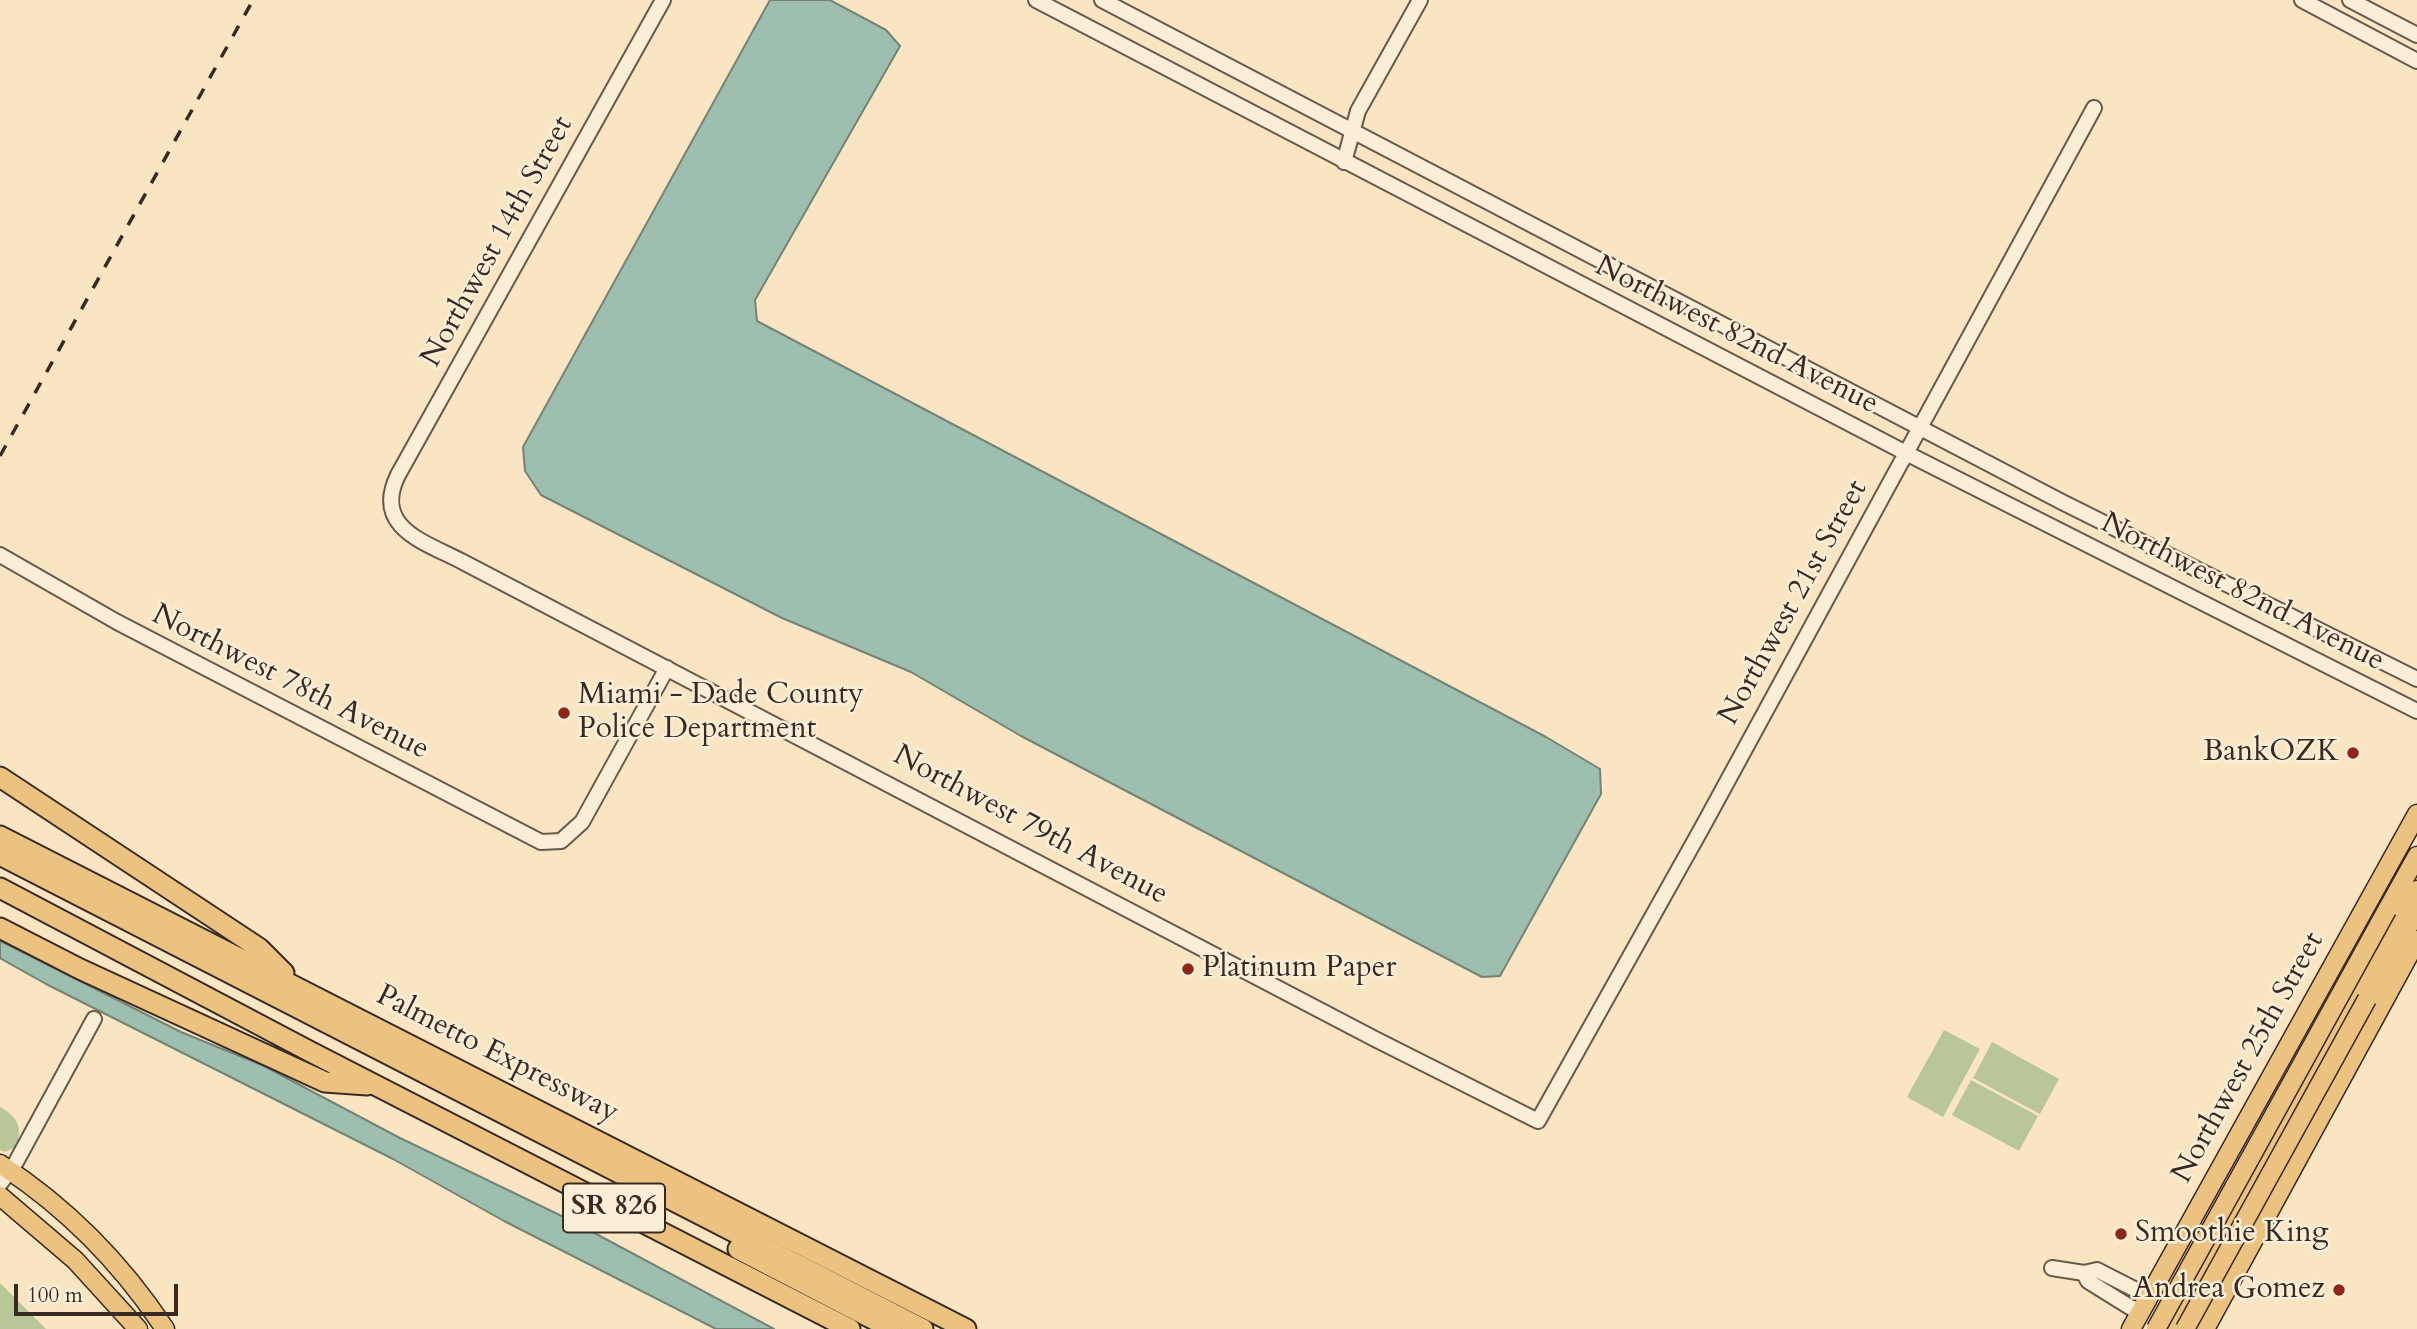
<!DOCTYPE html>
<html>
<head>
<meta charset="utf-8">
<style>
	body { margin:0 }
	#map { position:relative; width:2417px; height:1329px; overflow:hidden; background:#f9e5c2; font-family:Cardo,serif }
	canvas { display:block }
	.scale { position:absolute; left:14px; top:1284px; width:164px; height:32px; box-sizing:border-box; border:4px solid #382a23; border-top:0; padding-left:9px; font-size:21px; line-height:24px; white-space:nowrap; color:#382a23; -webkit-text-stroke:5px #fbeed7; paint-order:stroke }
</style>
</head>
<body>
<div id="map">
<canvas width="2417" height="1329"></canvas>
<div class="scale">100 m</div>
</div>
<script>
const ctx = document.querySelector('canvas').getContext('2d');
ctx.lineJoin = 'round';
function fillPath(path, color) { ctx.fillStyle = color; ctx.fill(path, 'evenodd'); }
function trace(path, color, width, dash) { ctx.strokeStyle = color; ctx.lineWidth = width; ctx.lineCap = dash ? 'butt' : 'round'; ctx.setLineDash(dash || []); ctx.stroke(path); }
function label(font, color, halo, rows, align = 'center') {
  ctx.font = font + ' Cardo,serif'; ctx.lineWidth = 5; ctx.setLineDash([]); ctx.textBaseline = 'middle'; ctx.strokeStyle = halo; ctx.fillStyle = color; for (const [text, x, y, turn = 0] of rows) {
    ctx.save(); ctx.translate(x, y); ctx.rotate((+turn || 0) * Math.PI / 180); ctx.textAlign = isNaN(turn) ? turn : align; if (halo) ctx.strokeText(text, 0, 0); ctx.fillText(text, 0, 0); ctx.restore();
  }
}
const green = new Path2D(`
	M1944,1030L1980,1049L1943,1117L1907,1097Z
	M1992,1042L2059,1079L2040,1114L1973,1078Z
	M1971,1080L2038,1116L2019,1151L1952,1115Z
	M0,1107C18,1117 23,1128 16,1147L5,1152L0,1150Z
	M0,1283L46,1329H0Z`);
const water = new Path2D(`
	M770,0H830L886,30L900,46L755,300L757,321L1546,737L1600,769L1601,794L1500,976L1482,977L1021,736L911,672L782,618L541,495L525,471L523,447Z
	M0,941L181,1032L264,1066L398,1137L570,1220L774,1329H716L504,1221L393,1159L46,984L0,958Z`);
const minor = new Path2D(`
	M663,0L398,475C372,528 425,542 463,562L1375,1039L1538,1121L1703,826L2094,108
	M1036,0L1906,453L2417,711
	M1102,0L2062,502L2417,679
	M2302,0L2417,61
	M2350,0L2417,35
	M1344,162L1358,111L1420,0
	M0,555L117,622L541,842L561,841L582,822L667,668
	M0,1184L16,1162L94,1019
	M2052,1268L2084,1273L2097,1270L2142,1293L2145,1306L2133,1309L2088,1281L2084,1273`);
const major = new Path2D(`
	M2387,910L2417,856
	M2367,999L2417,911
	M0,1164C66,1207 122,1264 165,1329
	M0,1196L75,1260L138,1329
	M2131,1329L2417,814
	M2171,1329L2348,1006L2417,890
	M2205,1329L2417,940`);
const highway = new Path2D(`
	M0,777L259,948L284,973
	M0,836L966,1329
	M0,855L923,1329
	M0,888L309,1051L850,1329
	M0,928L80,969L325,1082L367,1085
	M738,1249L892,1329`);
const rail = new Path2D(`
	M0,456L253,0`);
const majorBridge = new Path2D(`
	M2156,1329L2387,910
	M2185,1329L2367,999`);
const markers = [
	[564,713,7,"#8f2418"],
	[2353,753,7,"#8f2418"],
	[1188,969,7,"#8f2418"],
	[2121,1234,7,"#8f2418"],
	[2339,1290,7,"#8f2418"]
];
const shields = [
	[614,1208,102]
];
const shieldNames = [
	["SR 826",614,1208]
];
const streetNames = [
	["Northwest 14th Street",498,242,-61],
	["Northwest 82nd Avenue",1736,336,27],
	["Northwest 82nd Avenue",2242,593,27],
	["Northwest 21st Street",1794,603,-61],
	["Northwest 78th Avenue",290,683,27],
	["Northwest 79th Avenue",1030,826,28],
	["Palmetto Expressway",497,1055,27],
	["Northwest 25th Street",2249,1058,-61]
];
const poiNames = [
	["Miami - Dade County",578,696],
	["Police Department",578,730],
	["BankOZK",2339,753,"right"],
	["Platinum Paper",1202,969],
	["Smoothie King",2135,1234],
	["Andrea Gomez",2325,1290,"right"]
];
fillPath(green, '#b9c697');
fillPath(water, '#9ebfaf');
trace(water, '#758377', 2);
trace(minor, '#68594b', 18);
trace(major, '#382a23', 21);
trace(highway, '#382a23', 23);
trace(minor, '#fbeed7', 14);
trace(major, '#ecc281', 18);
trace(highway, '#ecc281', 19);
trace(rail, '#382a23', 3.5, [12, 12]);
trace(majorBridge, '#382a23', 21, []);
trace(majorBridge, '#ecc281', 18);
for (const [x, y, r, color] of markers) { const dot = new Path2D(); dot.arc(x, y, r, 0, 2 * Math.PI); ctx.fillStyle = color; ctx.fill(dot); trace(dot, '#fbeed7', 2.5); }
for (const [x, y, w] of shields) { const box = new Path2D(); box.roundRect(x - w / 2, y - 24.5, w, 49, 5); ctx.fillStyle = '#fbeed7'; ctx.fill(box); trace(box, '#382a23', 2); }
label('bold 28px', '#382a23', null, shieldNames);
label('30px', '#382a23', '#fbeed7', streetNames);
label('30px', '#382a23', '#fbeed7', poiNames, 'left');
</script>
</body>
</html>
